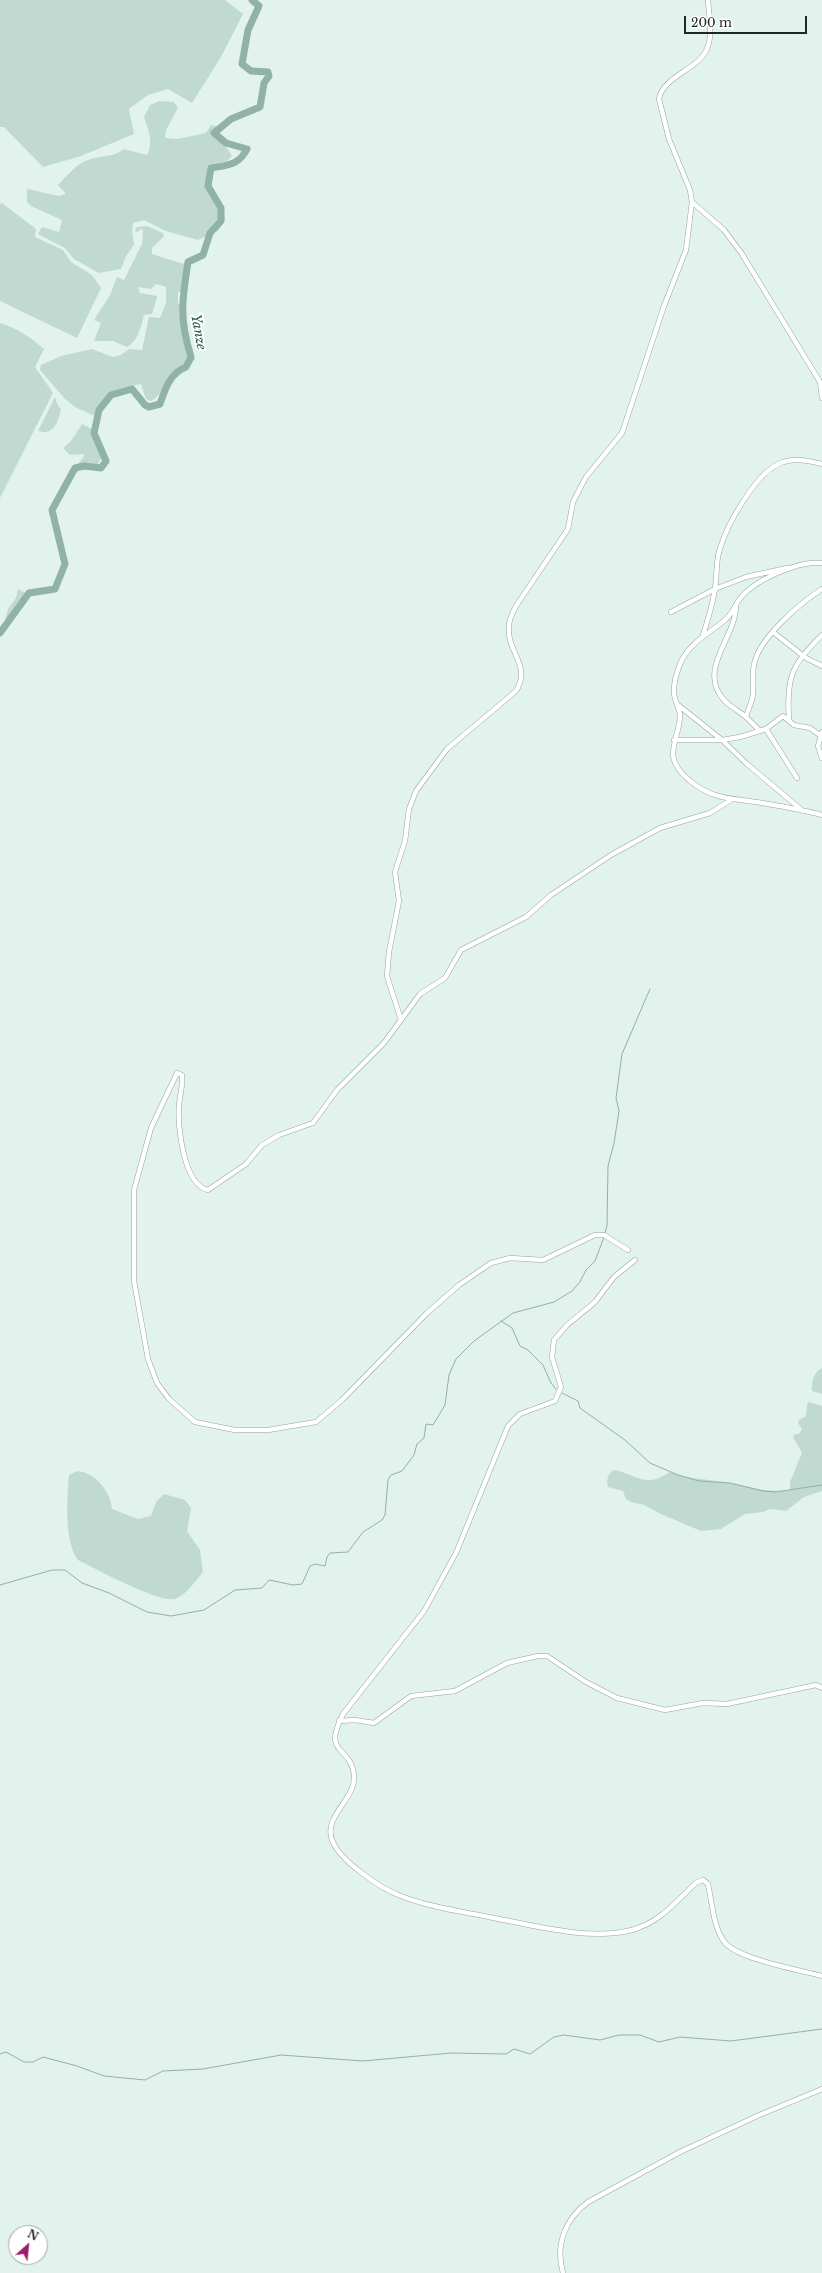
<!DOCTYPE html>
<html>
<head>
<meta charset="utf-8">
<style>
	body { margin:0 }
	#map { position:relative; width:822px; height:2273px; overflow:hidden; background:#e2f2ed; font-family:"Libre Baskerville",serif }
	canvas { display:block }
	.north { position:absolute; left:8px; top:2225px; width:40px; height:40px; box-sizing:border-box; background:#fff; border:1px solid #a6a8a7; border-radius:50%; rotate:27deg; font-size:11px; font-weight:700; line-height:16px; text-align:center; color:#202624 }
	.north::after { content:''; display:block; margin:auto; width:14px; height:18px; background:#a01b6b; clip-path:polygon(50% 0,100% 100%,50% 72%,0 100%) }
	.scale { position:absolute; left:684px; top:16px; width:123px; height:18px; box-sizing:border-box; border:2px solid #202624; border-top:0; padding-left:5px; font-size:12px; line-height:14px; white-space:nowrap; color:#202624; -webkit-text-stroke:3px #fff; paint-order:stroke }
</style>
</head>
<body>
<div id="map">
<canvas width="822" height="2273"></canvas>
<div class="north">N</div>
<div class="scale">200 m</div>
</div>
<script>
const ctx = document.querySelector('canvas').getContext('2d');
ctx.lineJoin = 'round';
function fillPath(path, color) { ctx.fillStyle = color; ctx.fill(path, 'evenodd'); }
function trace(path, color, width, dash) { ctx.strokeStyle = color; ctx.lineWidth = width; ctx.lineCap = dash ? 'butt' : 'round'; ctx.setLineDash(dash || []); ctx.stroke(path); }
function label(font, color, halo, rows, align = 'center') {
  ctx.font = font + ' "Libre Baskerville",serif'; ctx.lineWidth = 4; ctx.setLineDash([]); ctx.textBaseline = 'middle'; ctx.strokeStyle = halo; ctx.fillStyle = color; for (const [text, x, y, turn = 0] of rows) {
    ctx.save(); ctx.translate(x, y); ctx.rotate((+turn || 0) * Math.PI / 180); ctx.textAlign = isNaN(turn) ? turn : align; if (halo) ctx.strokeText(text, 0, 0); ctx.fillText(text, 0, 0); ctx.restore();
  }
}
const green = new Path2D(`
	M0,0H225L243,14L221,57L192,103L168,89L148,95L129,109L134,134L81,156L43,167L4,127H0Z
	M160,101L174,102L178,108L166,130L165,138L177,139L206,133L211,125L220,127L217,132L232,156L227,161L216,164C206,183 212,202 225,217L224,222L218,231L198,240L166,231L144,220L133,223L132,230L134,245L126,256L121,269L99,273L74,259L65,248L38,234L42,227L59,232L62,220L31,206L27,202V189L59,196L66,194L58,185C67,176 76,164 88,160C100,155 114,158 124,149L147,155C154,143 148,129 144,117L150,105Z
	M2,203L36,229L35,237L63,250L71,262L92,275L101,288L77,338L0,301V204Z
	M147,226L163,233L164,236L152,248V254L190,266L184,292H178V303L183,309L186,332L195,359L189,367C163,372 168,392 151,401L146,399L141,384L129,387L128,392C115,386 103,407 99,418L75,407L65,399L40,370L41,365L61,356L92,349L113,357L121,355L129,349L142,350L149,317L160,318L166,303V287L156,284L151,289L138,287L140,293L157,296V298L152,314L144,315C141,327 138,341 127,347L113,341H94L101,323L94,320L110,295L117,277L124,280L142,244L143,231L141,228L139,231L136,232L135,230L137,227Z
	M0,323C17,328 30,337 44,349L35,367L53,393L0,498Z
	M55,397L58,406L61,409C58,422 54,436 38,431Z
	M82,424L94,430L93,434L103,455L96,467L83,465L76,467L84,456L83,454L70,455L63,448L71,441Z
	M18,589L28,594L8,621L5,620L8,609L16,598Z
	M822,1368V1394L812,1391C811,1383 814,1371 822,1368Z
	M809,1402L822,1406V1491L804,1497L786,1511L770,1509L763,1512L745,1514L721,1529L701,1531L661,1514L644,1505L631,1502L626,1499L623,1491L608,1487C606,1479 608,1474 614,1470C639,1475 644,1489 670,1472C692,1480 707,1479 730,1483C754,1487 765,1493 790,1490V1482L802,1453L793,1437L795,1434H799L802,1429L798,1423L799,1420L806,1416L807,1405Z
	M77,1471C95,1472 111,1492 112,1509L138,1519L151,1516L156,1502L164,1494L185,1500L191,1508L187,1531L200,1550L203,1572C196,1580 185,1597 174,1599C159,1603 94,1568 78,1560C64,1541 67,1498 69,1475Z`);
const stream = new Path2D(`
	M605,1234L607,1225L608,1166L614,1143L619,1111L616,1098L622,1054L650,989
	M501,1321L512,1328L520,1346L528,1350L543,1365L551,1383L556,1389
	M562,1393L578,1401L580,1408L625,1440L650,1463L678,1475L699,1481L730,1483L763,1491L776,1492L822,1485
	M0,1585L52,1570H65L82,1583L109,1593L147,1612L171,1616L204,1610L235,1590L262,1588L269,1580L293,1585L302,1584L310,1566L315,1564L325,1566L327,1557L330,1553L348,1552L363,1532L382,1520L385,1515L388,1480L391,1475L402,1471L414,1455L417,1444L424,1438L426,1424L433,1425L445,1405L449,1375L456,1359L474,1341L513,1313L554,1302L572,1291L580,1282L586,1270L595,1261L604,1237
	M0,2054L6,2052L24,2062H33L43,2057L77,2066L104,2076L145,2080L163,2071L203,2069L281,2055L363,2061L451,2053L506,2054L514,2049L530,2054L554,2037L564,2035L600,2040L619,2035H640L659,2042L680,2037L731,2041L822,2029`);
const river = new Path2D(`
	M0,633L29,593L55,589L65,564L52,510L75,468L84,466L101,468L106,461L94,433L99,410L111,395L132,389L145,405L149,407L160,404C165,389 170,373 186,367L191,357C179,318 182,300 188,262L203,255L210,233L221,221V208L208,186L211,168C228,165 239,165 247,149L226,143L214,133L231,119L260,107L264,83L269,76L268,72L251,71L242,64L248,30L259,6L252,0`);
const minor = new Path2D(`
	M692,202L724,230L742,254L820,382L822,398
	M822,563C799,560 752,581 739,600C734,607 732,614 725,620C708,634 689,643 680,664C676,675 672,687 675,699C677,705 680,710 680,717C678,743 661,757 689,780C711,799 730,798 756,802C778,806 801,809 822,815
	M736,607C735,638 697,670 724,700C729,706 739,711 746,717
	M671,612L715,589L746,577L787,568
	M773,632L806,658L822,666
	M703,635C708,619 713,604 715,588C717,576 716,563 719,552C726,526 756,471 783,462C797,458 809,461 822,464
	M678,705L722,740L747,764L803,811
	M789,719C786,677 792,664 822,635
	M766,729L797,778
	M759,730L746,717C748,709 753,701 753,693C754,684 752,674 754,665C758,639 800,603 822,589
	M822,732L818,746L822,758
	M674,740H722L740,737L766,729L783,716L794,725L810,728L821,736
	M401,1020L387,976L389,952L399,901L395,872L405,841L409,809L416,791L447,749L516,691C532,665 506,652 509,626C509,619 513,612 516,606L568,529L573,502L586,477L622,433L664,306L686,250L692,202L690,190L669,139L659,99C663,76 698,70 707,49C713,35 709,15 708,0
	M628,1250L604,1235H595L543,1260L510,1258L491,1263L459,1285L427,1313L342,1400L316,1422L268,1430H235L195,1422L169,1399L157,1383L148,1359L134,1281V1190L151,1128L177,1073L182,1075C183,1085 180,1095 179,1105C177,1127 184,1185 208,1190L246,1164L262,1145L279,1135L313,1123L337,1090L384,1043L420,994L445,978L461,950L526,917L551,895L611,855L660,828L710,813L731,800
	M635,1260L614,1277L595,1302L567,1325L554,1340L552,1357L561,1387L555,1401L520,1414L508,1426L456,1553L424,1611L343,1714C321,1757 352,1745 354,1776C356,1799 323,1816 332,1840C339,1860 381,1889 401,1896C429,1907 459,1911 489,1917C531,1925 590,1941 632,1930C661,1922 676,1901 697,1882L703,1880L708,1884C712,1902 713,1925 723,1940C734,1959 800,1970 822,1976
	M339,1721L355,1720L374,1723L411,1696L455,1691L507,1663L538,1656H547L586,1682L617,1698L665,1710L703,1703L727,1704L816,1685L822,1688
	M563,2273C555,2245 565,2219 588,2202L680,2152L757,2116L822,2089`);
const waterNames = [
	["Yanze",198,332,80]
];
fillPath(green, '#c0dad2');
trace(stream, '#90b2a7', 1);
trace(river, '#90b2a7', 7);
trace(minor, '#96a4a0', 5.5);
trace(minor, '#fff', 4.5);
label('italic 13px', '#175a4a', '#fff', waterNames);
</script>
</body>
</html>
